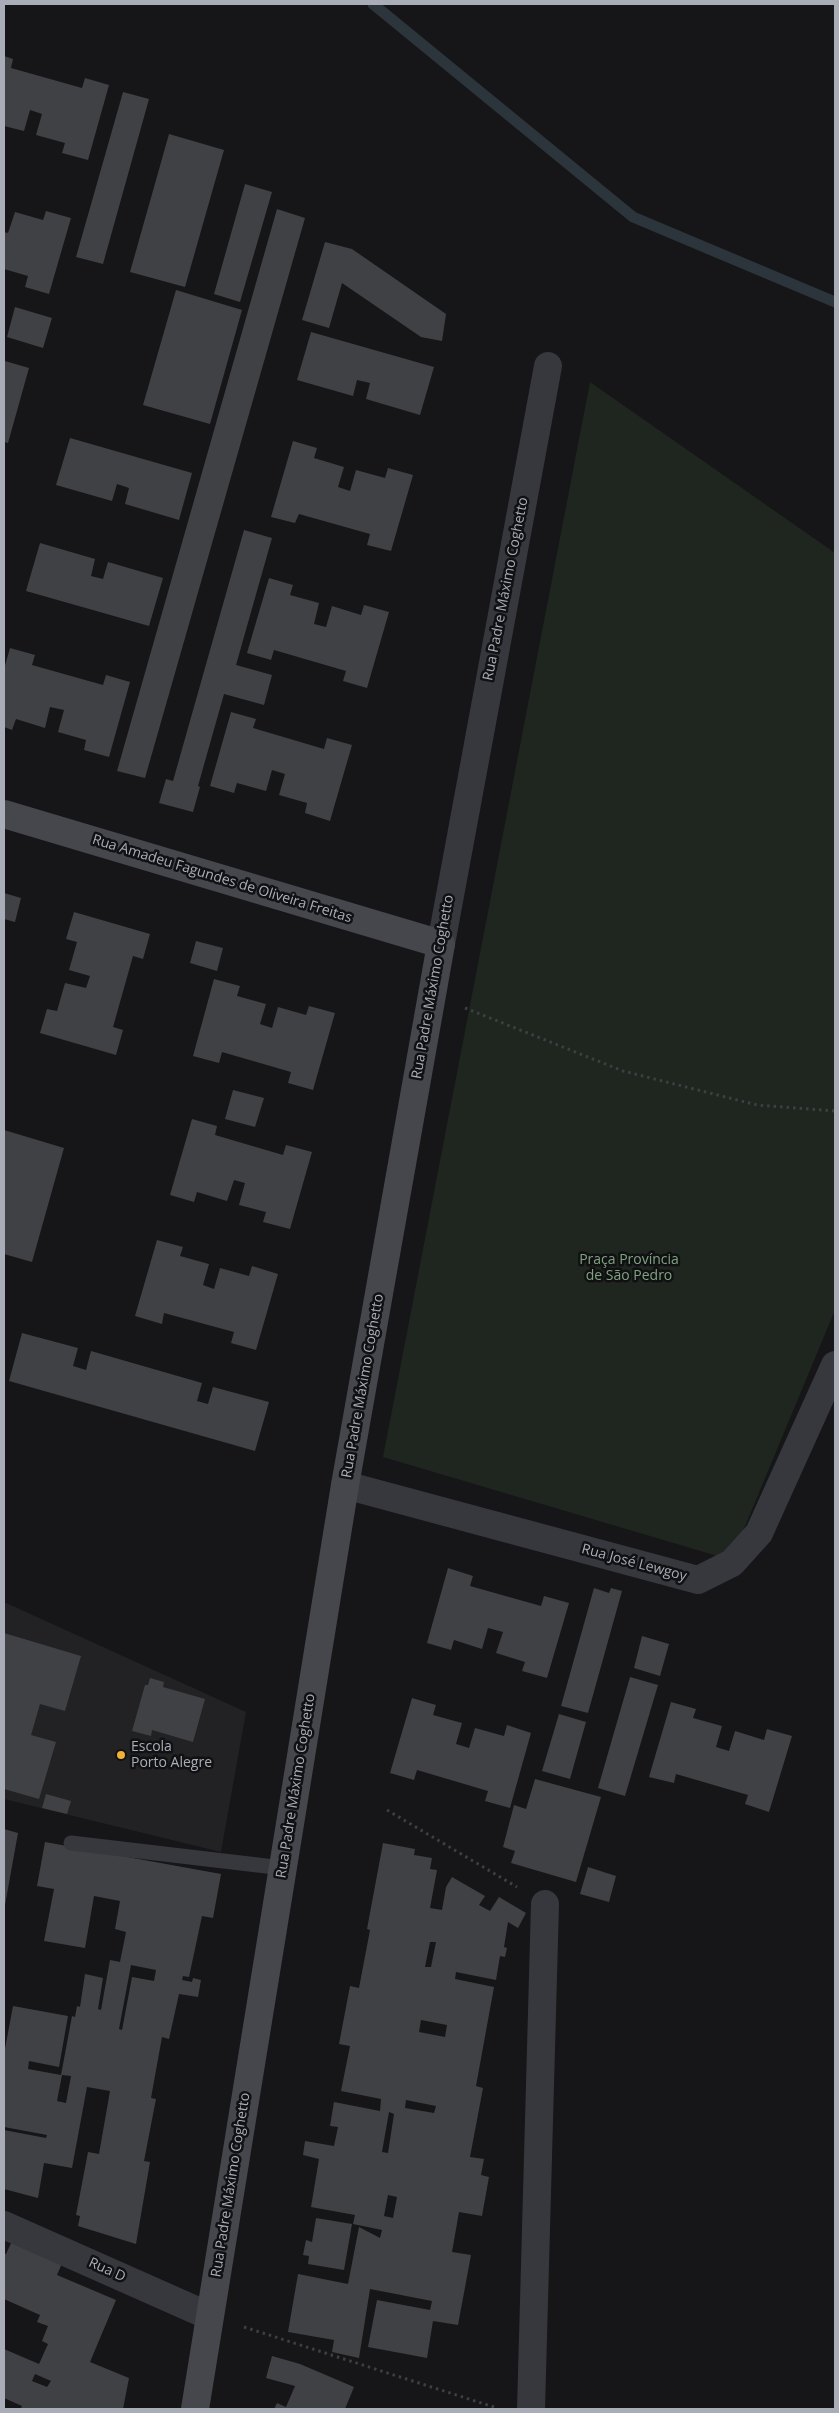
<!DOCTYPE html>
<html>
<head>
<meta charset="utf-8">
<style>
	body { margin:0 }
	#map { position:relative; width:839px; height:2413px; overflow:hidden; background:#161618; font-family:"Open Sans",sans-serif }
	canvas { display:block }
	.frame { position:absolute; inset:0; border:5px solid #a8adb8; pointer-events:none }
</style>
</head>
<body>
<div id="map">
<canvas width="839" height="2413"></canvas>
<div class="frame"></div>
</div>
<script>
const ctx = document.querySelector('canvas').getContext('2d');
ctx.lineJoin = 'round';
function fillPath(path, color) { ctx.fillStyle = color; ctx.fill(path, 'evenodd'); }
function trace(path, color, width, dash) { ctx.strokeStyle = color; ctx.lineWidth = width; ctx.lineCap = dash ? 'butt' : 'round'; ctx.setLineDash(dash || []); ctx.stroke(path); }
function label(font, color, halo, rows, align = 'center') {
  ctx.font = font + ' "Open Sans",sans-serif'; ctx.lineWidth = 5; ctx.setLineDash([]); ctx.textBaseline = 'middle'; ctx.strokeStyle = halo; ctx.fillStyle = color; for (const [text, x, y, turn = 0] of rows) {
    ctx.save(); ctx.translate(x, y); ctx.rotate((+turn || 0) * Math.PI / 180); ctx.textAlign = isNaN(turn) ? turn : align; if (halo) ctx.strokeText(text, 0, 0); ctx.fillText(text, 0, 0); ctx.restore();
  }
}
const built = new Path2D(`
	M4,1602L246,1712L221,1852L4,1799Z`);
const green = new Path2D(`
	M590,382L835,553V1310L731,1560L383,1457Z`);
const stream = new Path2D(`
	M373,4L633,217L835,302`);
const building = new Path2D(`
	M4,56L13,59L11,68L82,88L85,78L109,85L88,160L62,153L65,143L36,135L42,114L30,110L24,131L4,126Z
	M123,92L149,99L103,264L76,257Z
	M169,134L224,150L185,287L130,272Z
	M245,184L272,192L240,302L214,294Z
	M277,209L305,218L145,778L117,771Z
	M46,211L71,218L49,294L25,287L28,276L4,269V232L8,233L15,212L43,220Z
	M325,242L352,249L446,314L442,341L421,337L342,283L329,328L302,320Z
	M176,290L242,310L210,424L143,405Z
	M15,307L52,318L43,348L7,337Z
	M311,332L434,367L420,415L366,399L370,383L357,380L353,396L297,380Z
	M5,361L29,368L8,443L4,442Z
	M70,438L192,473L179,520L125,504L129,488L117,484L112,501L56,485Z
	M293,441L317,448L314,458L344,467L338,487L350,491L356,470L385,478L388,468L413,475L391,551L367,545L370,534L299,514L295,523L271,517Z
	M244,530L272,538L236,665L272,675L264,705L224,694L198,786L200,787L193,812L159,803L166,779L173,781Z
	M40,543L95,559L91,576L103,579L108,562L163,578L149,626L26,591Z
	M269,578L293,585L290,595L319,603L314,624L326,627L332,606L361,615L364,605L389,612L367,688L343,681L346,671L274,650L271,660L247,653Z
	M10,648L35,655L32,665L103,685L106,675L130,682L109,757L84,750L86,740L58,732L64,710L50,707L45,728L16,719L12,730L4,727V669Z
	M231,712L256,719L253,728L324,749L327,738L352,745L330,821L305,813L307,803L279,795L285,774L272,770L266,791L237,783L234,793L210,786Z
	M4,893L21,898L15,922L4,919Z
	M74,912L150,934L143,959L133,956L113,1027L123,1030L116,1055L40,1033L47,1009L57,1011L65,983L86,988L90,976L69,970L77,942L66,939Z
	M196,941L223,948L217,971L190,963Z
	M214,979L240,986L237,996L266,1004L260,1024L272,1028L278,1007L306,1015L309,1006L335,1013L313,1090L288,1083L291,1072L222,1052L219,1063L193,1056Z
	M233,1090L264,1098L255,1127L225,1119Z
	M192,1119L217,1126L215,1135L283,1155L286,1145L312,1152L290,1229L263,1222L266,1212L239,1205L245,1183L234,1180L227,1201L197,1192L194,1202L170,1195Z
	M4,1130L64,1148L32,1262L4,1254Z
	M157,1240L183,1247L180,1256L209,1264L203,1285L214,1289L220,1268L249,1276L252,1266L278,1274L256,1350L231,1343L234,1332L164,1313L162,1324L135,1316Z
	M22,1333L78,1348L73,1366L86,1370L91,1351L202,1383L197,1401L208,1404L213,1387L269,1402L255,1451L9,1381Z
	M448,1568L473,1576L470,1586L541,1606L544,1596L569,1603L547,1678L522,1671L525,1662L496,1653L503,1632L488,1628L482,1649L454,1640L451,1650L427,1643Z
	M594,1588L609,1593L611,1588L622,1591L588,1713L561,1706Z
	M4,1633L81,1656L65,1711L40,1704L31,1735L56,1742L39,1799L4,1789Z
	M642,1636L669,1644L660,1676L634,1668Z
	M630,1677L658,1685L625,1796L598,1788Z
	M150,1678L164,1682L163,1687L205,1699L193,1742L152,1730L151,1736L132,1731L145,1685H148Z
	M412,1698L436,1705L433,1715L462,1723L456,1744L469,1748L475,1728L504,1736L507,1725L531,1733L510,1808L485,1801L488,1791L417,1770L414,1780L390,1773Z
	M671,1702L696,1709L693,1718L722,1726L716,1747L729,1751L735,1731L764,1740L767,1729L792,1736L769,1812L745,1804L748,1795L676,1774L674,1783L649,1777Z
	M559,1714L586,1722L570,1779L542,1771Z
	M535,1779L601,1797L576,1882L511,1863L515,1851L503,1847L514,1805L526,1809Z
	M46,1794L71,1801L67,1814L42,1808Z
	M4,1829L18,1833L5,1905H4Z
	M45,1842L221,1874L213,1918L202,1916L189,1977L183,1976L182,1980L192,1982L193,1978L201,1980L198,1997L179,1994L169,2039L162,2037L151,2098L156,2099L144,2161L150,2162L136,2244L78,2226L80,2216L76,2215L88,2152L99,2154L110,2091L87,2087L72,2168L44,2163L38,2198L4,2189V2130L46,2138L47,2135L4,2127V2054L13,2006L68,2016L59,2067L29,2061L28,2069L61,2075L72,2016L75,2017L77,2006L80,2007L85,1974L103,1978L98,2009L101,2010L110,1960L120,1962L126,1932L115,1929L120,1901L94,1896L85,1948L44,1941L54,1889L37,1886ZM131,1965L156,1970L154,1981L132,1977L122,2030L119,2029ZM62,2075L71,2076L66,2103L57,2101Z
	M383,1843L415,1849L414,1855L432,1858L430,1869L437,1870L430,1908L442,1910L446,1887L452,1877L485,1896L479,1905L490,1911L499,1897L526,1913L518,1928L508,1922L504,1947L507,1948L505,1957L500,1956L496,1980L456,1972L455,1979L494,1987L476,2086L483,2088L470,2157L484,2159L481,2175L489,2177L482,2216L459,2212L452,2252L471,2255L458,2325L433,2321L427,2358L368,2347L377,2300L430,2310L432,2301L370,2289L359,2358L332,2352L334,2340L288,2332L298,2274L348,2284L359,2227L380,2238L382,2230L353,2224L355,2215L311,2207L319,2159L303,2155L305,2141L334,2146L338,2127L330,2126L334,2102L380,2111L381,2099L341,2091L350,2046L339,2044L350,1986L359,1988L370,1930L367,1929ZM430,1942H436L431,1967H425ZM421,2020L447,2025L445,2037L419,2032ZM406,2100L436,2106L434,2113L405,2108ZM389,2112L394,2114L388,2153L382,2152ZM388,2195L397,2197L393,2218L384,2216Z
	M588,1867L616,1876L609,1902L580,1894Z
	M316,2218L352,2224L344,2270L308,2264L309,2256L303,2255L306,2240L312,2242Z
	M13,2239L63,2261L57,2275L116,2300L90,2362L129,2378L123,2409H23L21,2408L22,2406L4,2398V2349L39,2364L48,2344L42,2341L48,2326L37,2322L40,2315L4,2299V2253L6,2254ZM35,2374L51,2381L47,2387L32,2381Z
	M272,2356L300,2364L354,2387L345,2409H274L277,2403L286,2407L295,2386L266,2378Z`);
const path = new Path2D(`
	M465,1008L623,1071L757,1105L835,1111
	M387,1810L517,1887
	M244,2327L497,2408`);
const lane = new Path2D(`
	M71,1843L283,1868`);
const street = new Path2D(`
	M441,944L548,366
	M345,1485L698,1580L732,1563L759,1533L835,1365
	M4,2225L209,2316
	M531,2409L545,1904`);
const secondary = new Path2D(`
	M4,814L441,944L345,1485L195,2409`);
const markers = [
	[121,1755,5,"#f2b134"]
];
const streetNames = [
	["Rua Padre Máximo Coghetto",506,589,-79],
	["Rua Amadeu Fagundes de Oliveira Freitas",222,879,17],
	["Rua Padre Máximo Coghetto",433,987,-80],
	["Rua Padre Máximo Coghetto",363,1386,-80],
	["Rua José Lewgoy",634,1563,15],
	["Rua Padre Máximo Coghetto",296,1786,-81],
	["Rua Padre Máximo Coghetto",231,2185,-81],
	["Rua D",107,2270,24]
];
const parkNames = [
	["Praça Província",629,1260],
	["de São Pedro",629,1276]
];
const poiNames = [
	["Escola",131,1747],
	["Porto Alegre",131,1763]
];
fillPath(built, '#222225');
fillPath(green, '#1e261f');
trace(stream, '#2c353c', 11);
fillPath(building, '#404145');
trace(path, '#3d3f44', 3, [2.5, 4]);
trace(lane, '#37383d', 15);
trace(street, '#37383d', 28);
trace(secondary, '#45474d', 28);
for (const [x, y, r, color] of markers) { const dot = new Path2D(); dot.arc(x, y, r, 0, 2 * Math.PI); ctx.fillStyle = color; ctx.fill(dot); trace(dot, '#111113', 2); }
label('14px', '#a8adb8', '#111113', streetNames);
label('14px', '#7fa381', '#111113', parkNames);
label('14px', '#a8adb8', '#111113', poiNames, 'left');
</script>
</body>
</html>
